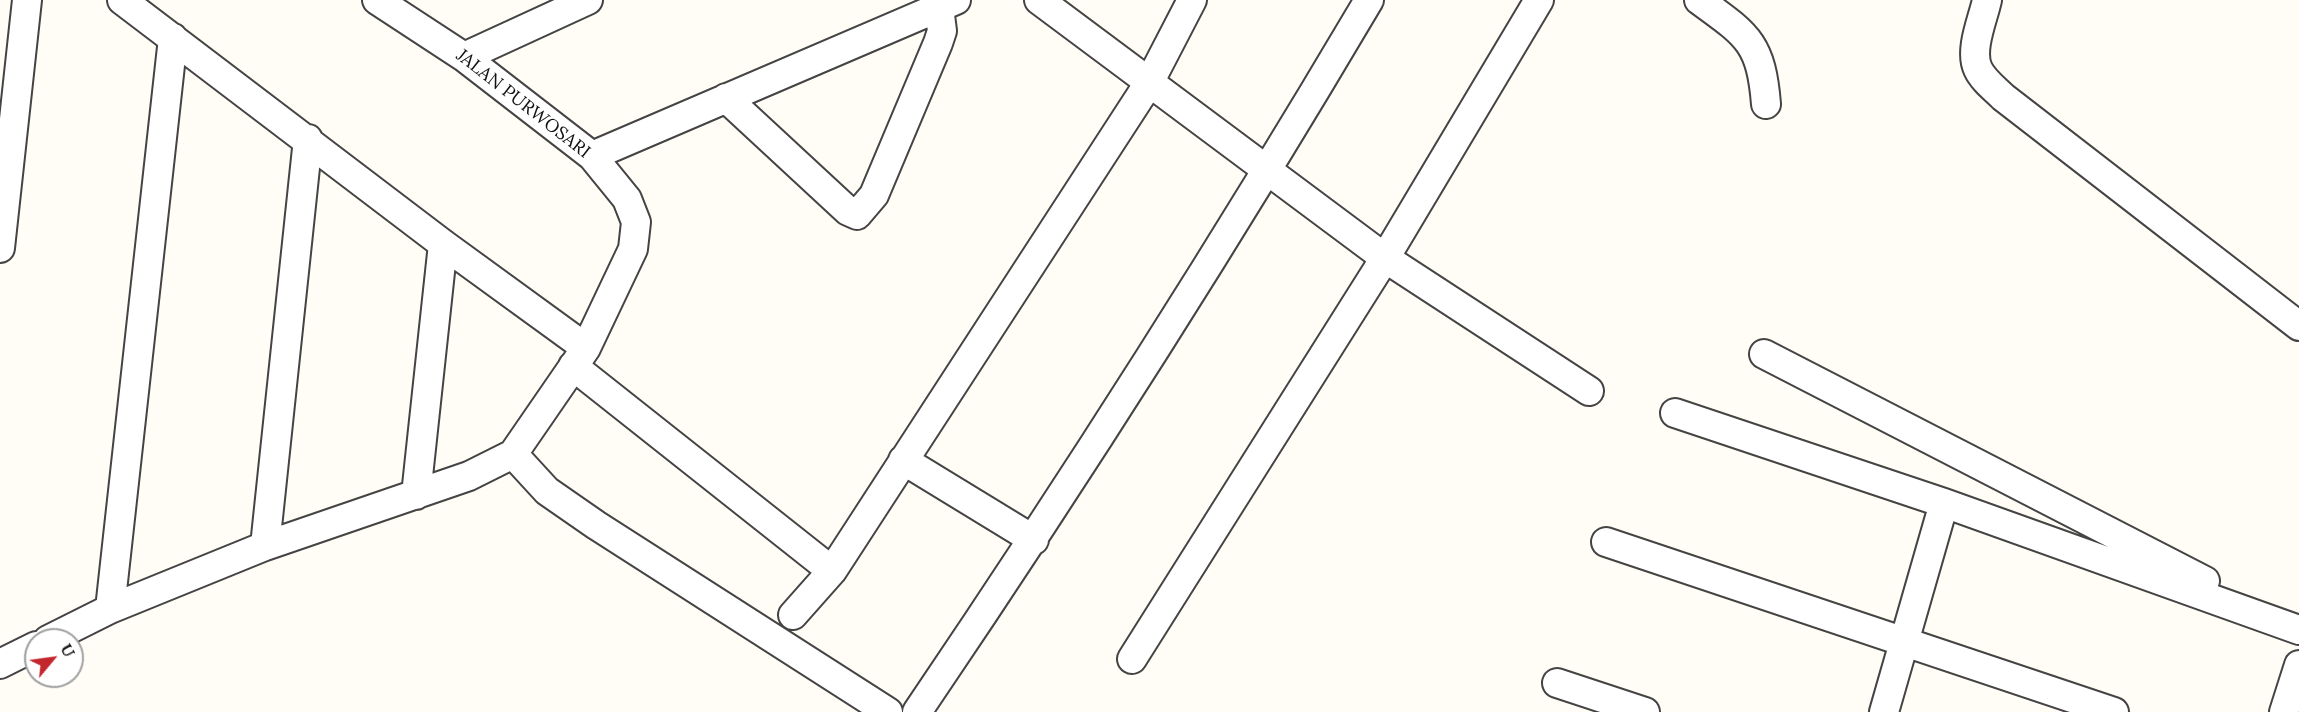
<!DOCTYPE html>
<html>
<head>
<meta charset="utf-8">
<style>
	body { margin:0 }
	#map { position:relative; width:2299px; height:712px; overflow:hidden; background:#fffdf5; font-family:Lora,serif }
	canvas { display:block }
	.north { position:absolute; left:24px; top:628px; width:60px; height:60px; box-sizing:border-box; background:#fff; border:2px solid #a0a0a0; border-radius:50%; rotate:61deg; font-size:16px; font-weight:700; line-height:24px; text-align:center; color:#111 }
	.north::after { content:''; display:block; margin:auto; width:21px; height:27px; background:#c4262e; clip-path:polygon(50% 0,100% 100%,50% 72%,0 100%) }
</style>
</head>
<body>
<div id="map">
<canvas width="2299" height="712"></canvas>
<div class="north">U</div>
</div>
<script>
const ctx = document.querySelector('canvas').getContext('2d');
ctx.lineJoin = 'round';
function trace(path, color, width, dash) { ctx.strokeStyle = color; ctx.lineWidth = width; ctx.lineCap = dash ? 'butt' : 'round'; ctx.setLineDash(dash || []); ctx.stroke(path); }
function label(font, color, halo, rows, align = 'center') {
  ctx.font = font + ' Lora,serif'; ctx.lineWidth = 6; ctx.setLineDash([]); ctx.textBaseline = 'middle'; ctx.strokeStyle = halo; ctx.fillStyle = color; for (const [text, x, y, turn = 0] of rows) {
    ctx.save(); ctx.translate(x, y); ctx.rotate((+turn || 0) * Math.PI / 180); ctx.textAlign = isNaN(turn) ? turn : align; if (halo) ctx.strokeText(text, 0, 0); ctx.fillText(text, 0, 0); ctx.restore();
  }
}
const minor = new Path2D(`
	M122,0L443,244L586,348
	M1039,0L1385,258L1589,391
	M1699,0C1747,35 1761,42 1766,104
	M1987,0C1983,19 1969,50 1978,69C1983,80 1995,89 2003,97L2299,326
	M464,57L588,0
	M726,98L848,211L857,215L874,195L938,43L942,31L939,7
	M592,156L956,0
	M0,248L27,0
	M1764,354L2205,581
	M573,366L832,571
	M1675,413L1944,503L2299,630
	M513,454L547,491L596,525L888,712
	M903,460L1034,540
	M416,495L443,244
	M1606,542L2114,712
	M265,546L308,139
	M110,609L173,38
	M793,615L832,571L1149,83L1192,0
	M48,640L110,609L265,546L469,476L513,454L586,348L633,249L636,222L627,199L592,156L464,57L377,0
	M1132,659L1385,258L1539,0
	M0,664L36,646
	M1557,683L1645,712
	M917,712C1075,479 1226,242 1369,0
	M1884,712L1944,503
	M2284,712L2299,665`);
const streetNames = [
	["JALAN PURWOSARI",523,104,38]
];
trace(minor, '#444', 32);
trace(minor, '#fff', 28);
label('18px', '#111', '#fff', streetNames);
</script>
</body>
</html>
